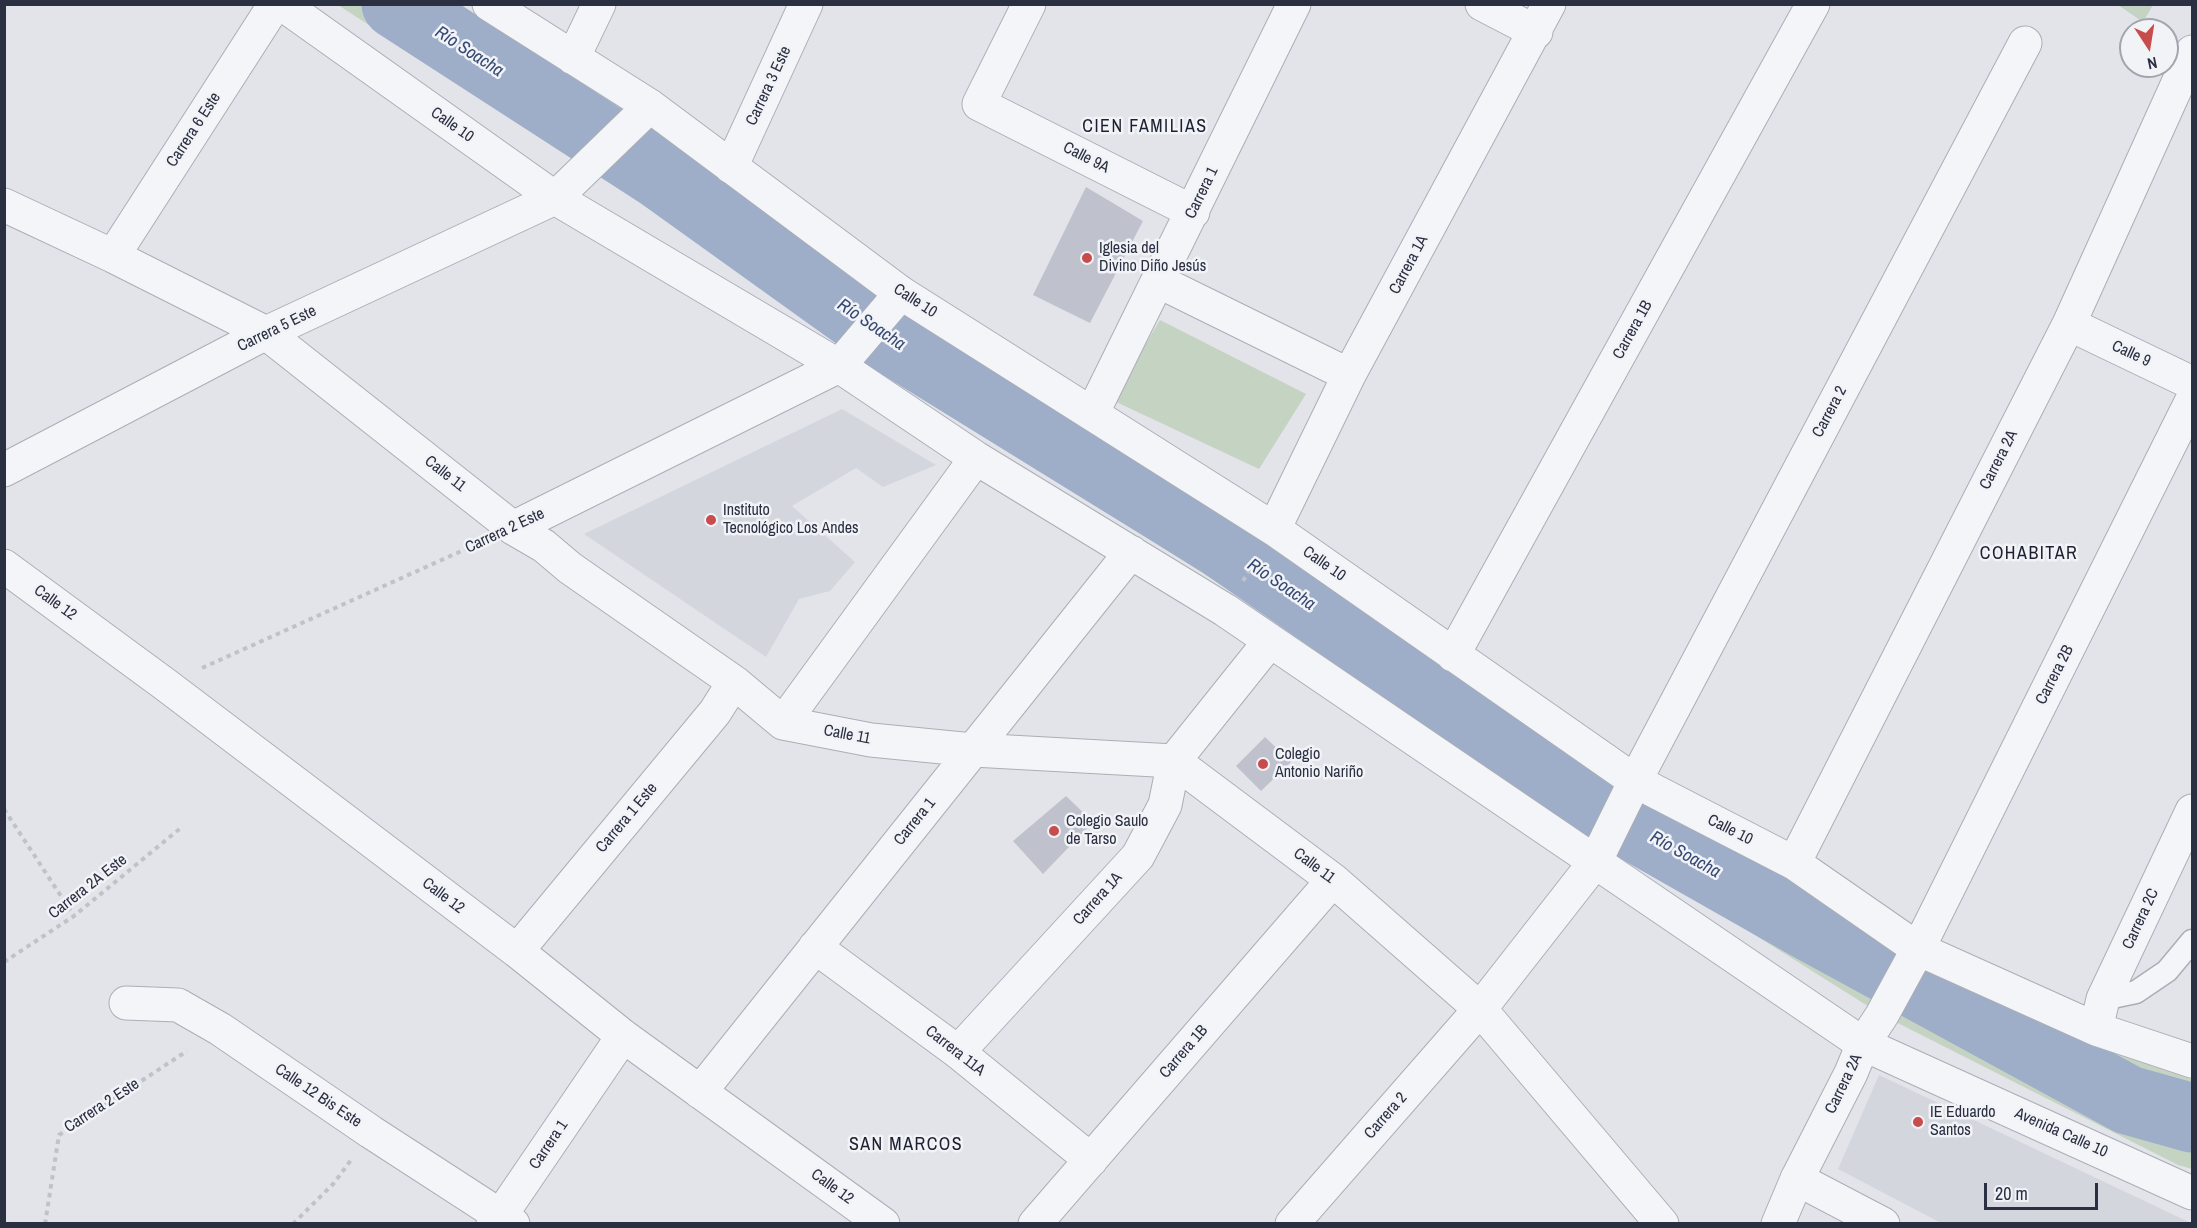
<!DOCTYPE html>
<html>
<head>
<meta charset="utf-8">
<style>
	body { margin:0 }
	#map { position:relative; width:2197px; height:1228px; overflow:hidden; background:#e2e4e9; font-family:"Archivo Narrow",sans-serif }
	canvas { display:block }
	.frame { position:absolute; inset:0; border:6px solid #2a2f41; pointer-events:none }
	.north { position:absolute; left:2119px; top:18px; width:60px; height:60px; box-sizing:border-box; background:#f1f3f7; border:2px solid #a1a5ae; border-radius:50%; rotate:168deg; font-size:16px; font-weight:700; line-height:24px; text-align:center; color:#2a2f41 }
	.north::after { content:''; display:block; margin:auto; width:21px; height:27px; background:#c94c4d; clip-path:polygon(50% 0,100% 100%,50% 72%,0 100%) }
	.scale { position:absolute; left:1984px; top:1183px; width:114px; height:27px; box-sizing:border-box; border:3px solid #2a2f41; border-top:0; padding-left:8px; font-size:18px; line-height:21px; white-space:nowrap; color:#2a2f41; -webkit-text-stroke:4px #f1f3f7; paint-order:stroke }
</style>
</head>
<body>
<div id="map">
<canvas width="2197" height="1228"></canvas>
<div class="frame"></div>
<div class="north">N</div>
<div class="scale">20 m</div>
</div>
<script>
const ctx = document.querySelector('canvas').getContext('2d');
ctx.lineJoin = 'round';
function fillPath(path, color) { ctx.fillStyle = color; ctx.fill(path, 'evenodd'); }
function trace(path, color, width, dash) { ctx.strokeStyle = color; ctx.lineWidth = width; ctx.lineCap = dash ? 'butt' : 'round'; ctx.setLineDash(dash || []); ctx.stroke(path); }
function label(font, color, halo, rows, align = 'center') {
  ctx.font = font + ' "Archivo Narrow",sans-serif'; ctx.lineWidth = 5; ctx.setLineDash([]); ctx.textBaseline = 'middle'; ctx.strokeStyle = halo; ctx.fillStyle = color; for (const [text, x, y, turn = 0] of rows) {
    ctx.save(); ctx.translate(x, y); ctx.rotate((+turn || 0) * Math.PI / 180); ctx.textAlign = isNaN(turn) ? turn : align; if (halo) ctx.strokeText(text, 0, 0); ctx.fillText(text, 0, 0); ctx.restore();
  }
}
const built = new Path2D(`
	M842,409L936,465L883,487L856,468L792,506L855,562L830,591L799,599L766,657L584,534Z
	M1879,1075L2191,1223H1941L1838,1169Z`);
const green = new Path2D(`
	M338,5H449L630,118L1266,544L1629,796L2078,1036L2192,1079V1169L2178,1165L1882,1015L1606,841L1235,594L854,349L576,159Z
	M2118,5H2153L2143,22Z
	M1160,320L1306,394L1259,469L1112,400Z`);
const river = new Path2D(`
	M396,4L659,174L882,334L1222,544L1464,712L1640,830L1809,926L2128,1100L2192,1118`);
const building = new Path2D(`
	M1086,187L1143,221L1090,323L1033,295Z
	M1265,737L1291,762L1261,791L1236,766Z
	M1066,796L1093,822L1043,874L1013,841Z`);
const path = new Path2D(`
	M1243,581L1256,559
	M202,668L477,544
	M4,809L74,916
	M4,962L74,916L183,826
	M45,1224L59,1135L187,1051
	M293,1224L334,1183L351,1160`);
const service = new Path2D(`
	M2103,999L2136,992L2167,971L2192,941`);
const pedestrian = new Path2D(`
	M839,366L901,293
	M1595,862L1635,781`);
const minor = new Path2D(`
	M282,4L555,198L839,366L976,458L1225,610L1863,1044
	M489,4L650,106L901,293L1274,529L1635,781L1794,863L1918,949L2096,1029L2192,1061
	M1029,4L979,104L1193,212
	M1482,4L1536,32
	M573,58L599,4
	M731,167L806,4
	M4,205L113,256L266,333L513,528L544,546L570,568L734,682L783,723L871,740L973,750L1174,761L1333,880L1480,1009L1662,1224
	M113,256L275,4
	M1158,281L1349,375
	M2069,324L2192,383
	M1092,414L1294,4
	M4,470L266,333L555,198L650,106
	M513,528L839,366
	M1274,529L1349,375L1549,4
	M4,566L166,685L517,951L623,1036L883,1224
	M1453,655L1813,4
	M783,723L976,458
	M1635,781L2025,43
	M1794,863L2069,324L2192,52
	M815,947L958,1052L1091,1160
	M517,951L715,712L734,682
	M126,1003L178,1005L220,1029L371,1132L513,1224
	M2096,1029L2103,999L2192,811
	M958,1052L1138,856L1165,805L1174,761L1270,641
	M700,1092L1131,552
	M1797,1179L1883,1224
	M493,1224L501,1215L623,1036
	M1035,1224L1333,880
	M1292,1224L1480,1009L1595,862`);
const tertiary = new Path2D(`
	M1863,1044L2192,1193
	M1778,1224L1797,1179L1851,1073L1863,1044L1882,1015L1918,949L2192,400`);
const markers = [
	[1087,258,6,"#c94c4d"],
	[711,520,6,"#c94c4d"],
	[1263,764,6,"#c94c4d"],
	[1054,831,6,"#c94c4d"],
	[1918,1122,6,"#c94c4d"]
];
const streetNames = [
	["Carrera 3 Este",769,86,-65],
	["Calle 10",452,125,35],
	["Carrera 6 Este",194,130,-57],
	["Calle 9A",1086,158,27],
	["Carrera 1",1202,193,-64],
	["Carrera 1A",1409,265,-62],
	["Calle 10",915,301,33],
	["Carrera 5 Este",277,329,-26],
	["Carrera 1B",1633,330,-61],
	["Calle 9",2131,354,25],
	["Carrera 2",1830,412,-62],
	["Carrera 2A",1999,460,-63],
	["Calle 11",445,474,38],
	["Carrera 2 Este",505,531,-25],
	["Calle 10",1324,564,35],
	["Calle 12",55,603,36],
	["Carrera 2B",2055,675,-63],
	["Calle 11",847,735,11],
	["Carrera 1 Este",627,818,-50],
	["Carrera 1",915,822,-51],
	["Calle 10",1730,830,27],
	["Calle 11",1314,866,37],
	["Carrera 2A Este",88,887,-38],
	["Calle 12",443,896,37],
	["Carrera 1A",1098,899,-48],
	["Carrera 2C",2141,919,-65],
	["Carrera 11A",955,1051,38],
	["Carrera 1B",1184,1052,-49],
	["Carrera 2A",1844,1084,-64],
	["Calle 12 Bis Este",318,1096,34],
	["Carrera 2 Este",102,1106,-33],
	["Carrera 2",1386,1116,-49],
	["Avenida Calle 10",2061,1133,24],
	["Carrera 1",549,1145,-56],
	["Calle 12",832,1187,36]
];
const poiNames = [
	["Iglesia del",1099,249],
	["Divino Diño Jesús",1099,267],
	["Instituto",723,511],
	["Tecnológico Los Andes",723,529],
	["Colegio",1275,755],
	["Antonio Nariño",1275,773],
	["Colegio Saulo",1066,822],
	["de Tarso",1066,840],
	["IE Eduardo",1930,1113],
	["Santos",1930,1131]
];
const waterNames = [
	["Río Soacha",469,52,33],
	["Río Soacha",871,325,34],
	["Río Soacha",1281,585,34],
	["Río Soacha",1685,855,29]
];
const neighbourhoodNames = [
	["CIEN FAMILIAS",1145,127],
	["COHABITAR",2029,554],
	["SAN MARCOS",906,1145]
];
fillPath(built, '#d4d6de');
fillPath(green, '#c5d3c3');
trace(river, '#9eadc8', 69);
fillPath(building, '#bfc2cc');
trace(service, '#abaeb7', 25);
trace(pedestrian, '#abaeb7', 35);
trace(minor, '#abaeb7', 35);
trace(tertiary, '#abaeb7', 35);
trace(path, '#bfc2c8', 4, [4.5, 4.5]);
trace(service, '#f4f5f8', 22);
trace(pedestrian, '#f4f5f8', 33);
trace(minor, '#f4f5f8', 33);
trace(tertiary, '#f4f5f8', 33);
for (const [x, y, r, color] of markers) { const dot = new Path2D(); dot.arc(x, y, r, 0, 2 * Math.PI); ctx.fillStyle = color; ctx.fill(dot); trace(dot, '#f1f3f7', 2); }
label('16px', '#2a2f41', '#f1f3f7', streetNames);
label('16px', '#2a2f41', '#f1f3f7', poiNames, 'left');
label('italic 18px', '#364973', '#f1f3f7', waterNames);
ctx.letterSpacing = '1.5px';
label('18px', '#1c2132', '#f1f3f7', neighbourhoodNames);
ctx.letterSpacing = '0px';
</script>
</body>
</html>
